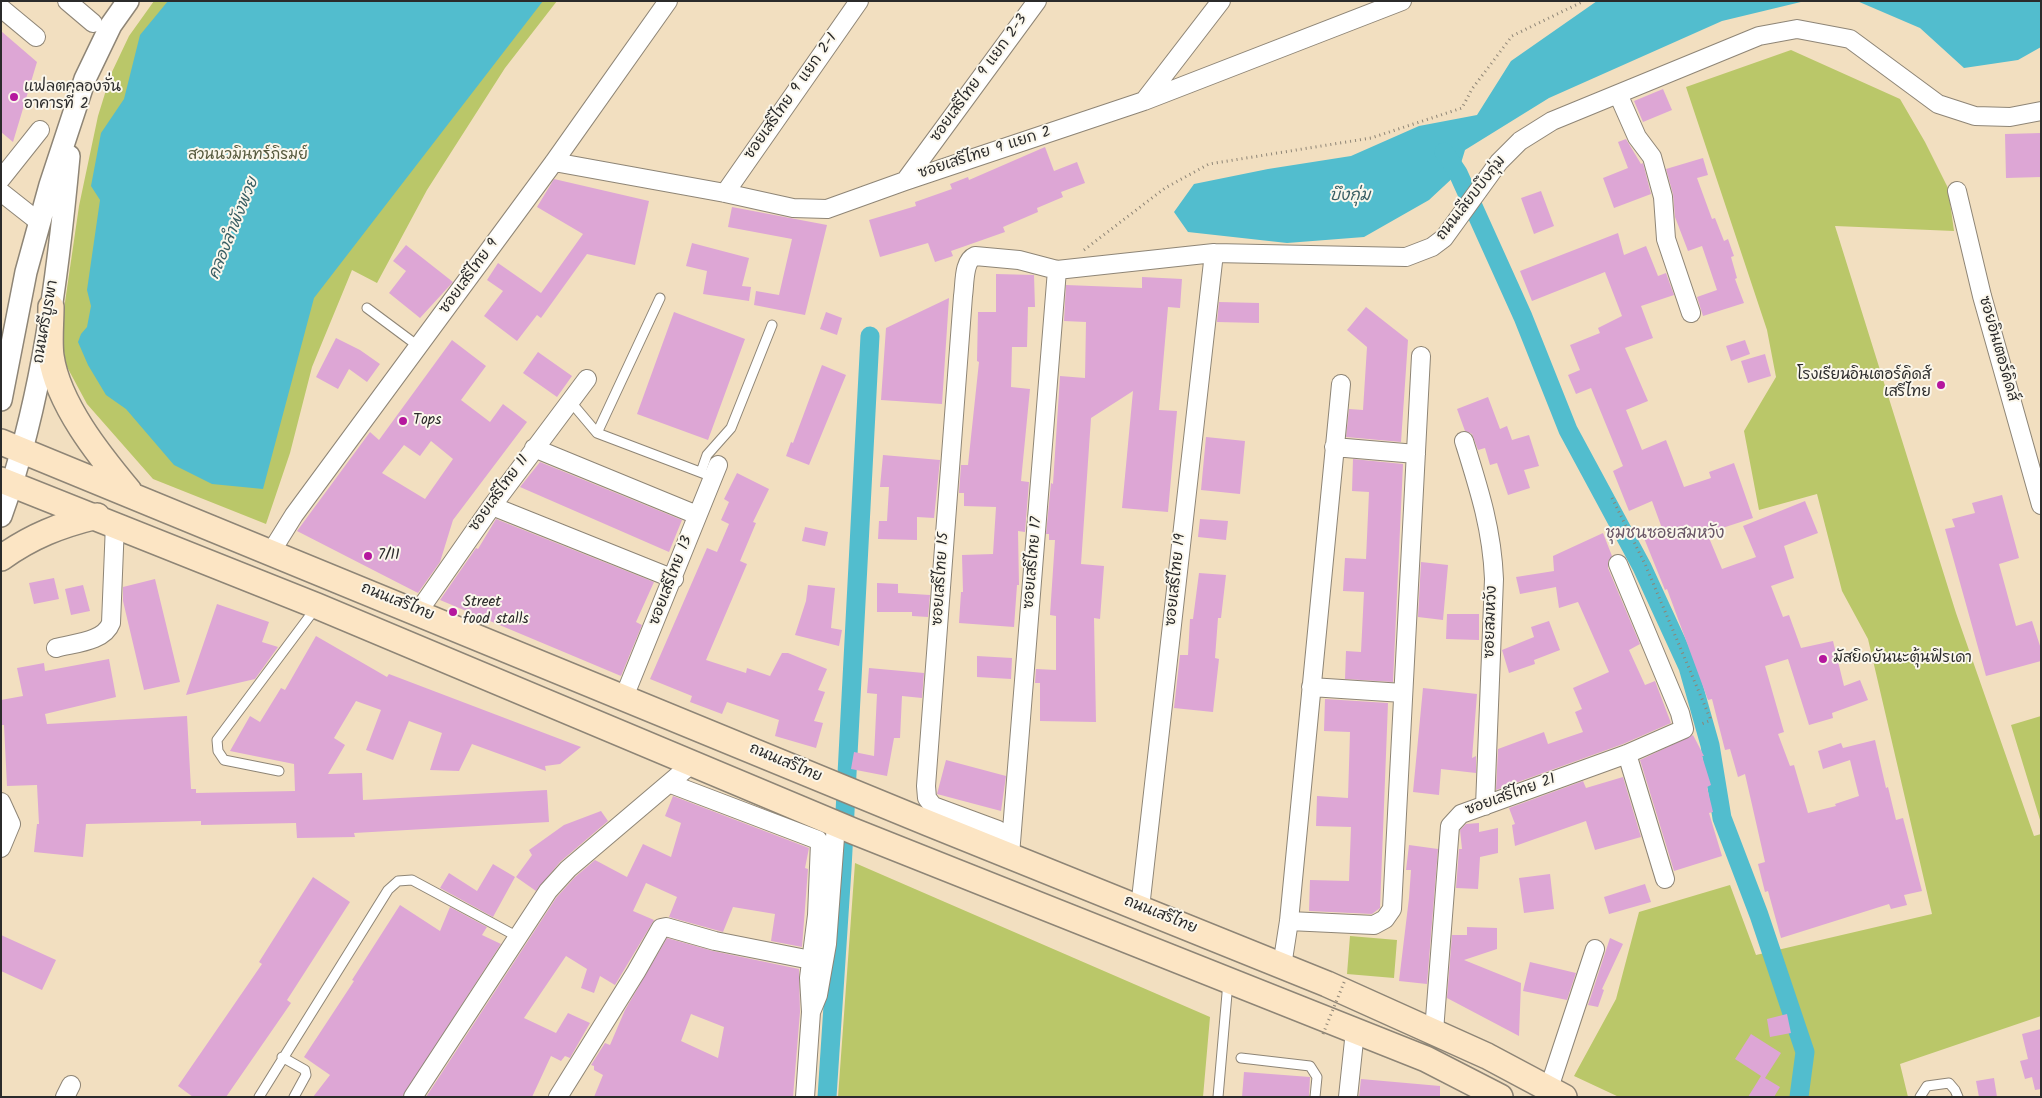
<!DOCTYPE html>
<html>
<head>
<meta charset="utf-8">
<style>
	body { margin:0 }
	#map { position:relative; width:2042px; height:1098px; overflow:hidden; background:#f2dfc0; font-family:Kalam,sans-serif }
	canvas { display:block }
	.frame { position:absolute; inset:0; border:2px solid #2b2b2b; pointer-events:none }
</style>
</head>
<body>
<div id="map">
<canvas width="2042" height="1098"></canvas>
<div class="frame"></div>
</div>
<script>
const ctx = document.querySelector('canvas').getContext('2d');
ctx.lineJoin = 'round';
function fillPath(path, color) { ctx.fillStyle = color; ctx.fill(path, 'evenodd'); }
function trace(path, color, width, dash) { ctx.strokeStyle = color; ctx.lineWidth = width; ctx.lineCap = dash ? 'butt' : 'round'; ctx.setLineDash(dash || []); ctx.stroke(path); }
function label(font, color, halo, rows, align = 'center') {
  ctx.font = font + ' Kalam,"Playpen Sans Thai",sans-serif'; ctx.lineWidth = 4; ctx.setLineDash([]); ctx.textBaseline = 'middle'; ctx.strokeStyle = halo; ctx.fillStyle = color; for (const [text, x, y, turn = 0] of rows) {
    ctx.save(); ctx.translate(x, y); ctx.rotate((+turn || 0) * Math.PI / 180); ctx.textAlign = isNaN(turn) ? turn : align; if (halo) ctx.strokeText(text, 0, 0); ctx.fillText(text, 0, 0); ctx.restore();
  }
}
const green = new Path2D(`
	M154,1H557L505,68L427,190L377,283L352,270L312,367L290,453L266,524L153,479L87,404L66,365L62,337L64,309L79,206L98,116L111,74L129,36Z
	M1791,50L1900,99L1925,142L1948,188L1954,231L1835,226L1956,613L2034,836L2041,834V1016L1900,1064L1908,1097H1619L1574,1076L1616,999L1639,912L1730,885L1756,955L1932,914L1868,639L1842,591L1817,494L1759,510L1744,431L1776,377L1767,330L1686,87Z
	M2041,716V823L2011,725Z
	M855,863L1210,1017L1203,1097H838Z
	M1350,936L1397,940L1394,978L1347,974Z`);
const water = new Path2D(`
	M168,1H543L314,298L263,489L212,484L174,465L126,409L106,395L88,365L78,342L81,334L87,327L91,306L87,290L100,200L91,186L101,133L124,99L140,35Z
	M1597,1H1805L1722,21L1549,98L1465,150L1458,173L1429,200L1364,237L1287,243L1188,232L1174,212L1194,184L1268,169L1351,156L1419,126L1477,115L1511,61Z
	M1857,1H2041V47L2018,60L1964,68L1920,28Z`);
const canal = new Path2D(`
	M1444,152L1458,173L1523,317L1568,430L1642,567L1688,667L1710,745L1722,818L1759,915L1805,1052L1799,1097
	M827,1097L842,869L870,336`);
const building = new Path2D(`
	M1,31L37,62L13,142L1,132Z
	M1663,89L1672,110L1643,122L1634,101Z
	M2041,133V177L2006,178L2005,134Z
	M1626,139L1641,164L1643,163L1651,194L1614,208L1603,178L1628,168L1618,142Z
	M1045,147L1054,171L1077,162L1085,183L1061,192L1063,197L1037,208L1038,212L1003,227L1005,232L951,251L953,256L935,262L928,243L880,257L869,220L916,206L915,202L952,189L950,184L968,177L969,180Z
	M1703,158L1708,175L1697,178L1712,219L1715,218L1724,241L1728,239L1734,256L1731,257L1737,278L1735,279L1744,303L1703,316L1697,297L1717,290L1702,246L1688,251L1675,217L1673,194L1666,169Z
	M554,179L649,201L635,265L587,254L541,318L537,315L517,341L484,316L503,291L487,280L498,263L541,293L583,234L537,207Z
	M1541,191L1554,226L1534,234L1521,198Z
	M732,207L827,225L805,315L754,305L756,291L779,295L792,239L728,227Z
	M1618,233L1624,255L1646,246L1658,276L1666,273L1674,295L1641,306L1653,338L1625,348L1648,401L1626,410L1642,450L1666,440L1684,487L1711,478L1709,472L1734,463L1753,518L1707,533L1722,569L1756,557L1743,526L1805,501L1818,533L1784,546L1794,578L1771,586L1783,617L1789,615L1801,648L1833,641L1844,686L1860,680L1868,700L1832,713L1833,718L1809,725L1788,659L1765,666L1784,732L1778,734L1790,766L1794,765L1808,813L1836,806L1835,804L1859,796L1850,760L1823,769L1818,751L1841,743L1843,748L1875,740L1886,788L1888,787L1896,820L1903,818L1922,891L1904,895L1907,905L1891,909L1889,904L1781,938L1768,891L1765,892L1758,864L1765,862L1745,774L1738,777L1730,749L1725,750L1712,699L1708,700L1667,589L1665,590L1644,538L1663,531L1652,501L1629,511L1613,471L1623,466L1591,388L1576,394L1568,375L1580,370L1570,345L1600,333L1598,328L1622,316L1605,272L1532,301L1520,271Z
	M692,243L749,258L742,286L751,287L749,301L703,294L707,271L686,266Z
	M406,245L453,282L420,318L389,293L406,271L393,261Z
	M996,274L1034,275L1035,307H1028L1027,347H1012L1011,387L1030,389L1021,481L1029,482L1025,532L1018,531L1019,585H1017L1014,627L959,623L961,592H963L962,555L993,554L996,507L964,506V493H959L961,465H968L979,362L977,361L978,312H996Z
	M1142,277L1182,279L1180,308L1168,307L1159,410L1177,411L1168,512L1122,508L1133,391L1091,418L1081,564L1104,566L1100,619L1094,618L1096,722L1040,721V683H1035L1036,669L1056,670V616L1050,615L1055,540H1049V534H1046L1051,483L1053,484L1060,376L1085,378L1086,322L1064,321L1066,285L1142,288Z
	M949,298L942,404L881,400L886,328Z
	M1219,302L1259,303V323L1217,322Z
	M1366,307L1408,340L1401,442L1346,437L1349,409L1363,410L1367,347L1347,330Z
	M674,312L745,339L708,440L637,414Z
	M826,312L842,318L837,335L820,329Z
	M336,338L360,350L380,364L367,382L349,369L338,389L316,377Z
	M452,340L486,366L461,400L490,422L503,404L527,422L453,520L440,562L418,593L297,531L370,432L379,440ZM431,441L453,459L425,499L382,473L404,445L420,456Z
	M1745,340L1750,354L1731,361L1726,346Z
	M538,352L572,376L557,397L523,373Z
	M1765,354L1771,376L1748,383L1741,361Z
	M822,365L846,375L809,465L786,456L791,442L793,443Z
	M1488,397L1500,429L1507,426L1512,440L1529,435L1539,466L1524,470L1530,488L1508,495L1497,463L1490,465L1485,448L1478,450L1472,434L1465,431L1457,409Z
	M1206,437L1245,441L1240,494L1201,490Z
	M883,455L940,460L934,518L917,517V540L878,539L879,521H887L889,487H880Z
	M1353,459L1403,464L1393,682L1345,679L1346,651L1361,652L1364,592L1343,591L1345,558L1366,559L1369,492L1352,491Z
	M540,462L682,520L669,552L520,487Z
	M737,473L769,489L753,522L756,523L740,561L747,564L706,660L746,673L747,668L770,676L782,653H788L827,669L818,690L825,692L814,721L823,723L816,748L775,736L779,720L727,702L722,714L690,702L692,696L650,679L707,548L717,552L729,524L721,520L729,502L724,499Z
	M2002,495L2019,558L1999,564L2016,626L2032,621L2041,649V661L1986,676L1945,529L1955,527L1952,519L1975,513L1972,503Z
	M496,519L654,582L636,622L642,625L621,676L440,600L476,548L478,549Z
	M1200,519L1228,521L1226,540L1198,537Z
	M805,527L828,532L825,546L802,541Z
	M1603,533L1612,556L1608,562V568L1640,644L1629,650L1645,685L1655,681L1671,723L1623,744L1496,790L1498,749L1544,732L1548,744L1583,732L1575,712L1582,709L1573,688L1609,672L1578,602L1559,608L1556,587L1520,594L1516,577L1554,571L1553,556Z
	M1421,562L1448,565L1443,620L1418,617Z
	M1199,573L1226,575L1221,618H1218L1215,658L1219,659L1213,712L1174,708L1180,655H1188L1190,619H1193Z
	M54,578L59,599L34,604L29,583Z
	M155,579L180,682L144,690L123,601V587Z
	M877,583L898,584V593L930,595L928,617L912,616V612H877Z
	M83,585L90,611L71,615L65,589Z
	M808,585L835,588L831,628L842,630L839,646L795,635L806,601Z
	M217,604L269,622L262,642L278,647L255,679L186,695Z
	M1447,614H1479V640L1446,639Z
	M1549,621L1560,650L1534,660L1535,664L1509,673L1502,650L1534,637L1531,627Z
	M316,636L387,677L389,674L581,747L560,764L545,766L546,771L472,744L459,771L430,770L442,733L409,721L393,760L366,750L381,710L356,701L334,738L345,745L328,774L362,773L363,800L547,790L549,822L354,833L355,837L297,838L296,823L201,825V821L86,824L83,857L34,852L37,824H39L37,785L7,786L4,725H1V700L23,696L17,668L44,663L45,671L109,659L116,697L45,714L47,724L187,716L191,789H196V793L295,791L294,764L230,751L250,716L260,722L281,688L285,690Z
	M977,656L1012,658L1011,679L977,677Z
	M869,668L924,673L922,698L902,696L900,738H894L887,776L851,769L854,752L874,756L877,694L867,693Z
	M1423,688L1477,694L1472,758L1476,756V773L1441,769L1439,795L1413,792Z
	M1325,699L1388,703L1380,908L1372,914L1309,911L1310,880L1349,881L1351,827L1316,826L1317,796L1348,798L1350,732L1324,731Z
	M1693,735L1704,756H1702L1711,785L1707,787L1713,812L1709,813L1722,856L1674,871L1640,760Z
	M946,760L1006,776L1001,811L937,794Z
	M1623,777L1641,837L1595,850L1586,821L1515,846L1512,825L1515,824L1509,808L1583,781L1586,788Z
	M673,796L809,848L805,868L808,869L802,947L771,941L775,914L733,907L723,932L669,917L677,897L646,883L633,911L654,920L615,985L600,976L594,993L581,988L587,969L566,956L524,1018L556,1033L568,1013L590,1023L570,1058L565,1056L561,1061L551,1056L532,1097H426L556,898L575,877L595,860L627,877L643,844L671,857L681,823L665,816Z
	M601,811L608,821L560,862L536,891L516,877L532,855L529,850L564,825Z
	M1479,823V832L1498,828V853L1480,857L1478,889L1456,888L1459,849H1462L1460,830L1466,824Z
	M1409,845L1438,849L1427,984L1399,981L1409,898L1411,870H1406Z
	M493,864L515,877L493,917L440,888L449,873L477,891Z
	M1550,874L1554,909L1524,913L1519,878Z
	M313,877L350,902L287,1000L291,1003L226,1097H193L178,1086L262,964L259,962Z
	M1645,884L1651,902L1609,914L1604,897Z
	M400,905L440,931L450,907L487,927L482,935L501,944L402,1097H313L330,1075L304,1057L354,981L352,980Z
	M1467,927L1497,928V949L1464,960L1521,983L1519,1036L1447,998L1452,935H1467Z
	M1,935L56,960L42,990L1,971Z
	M667,938L713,951L799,969L800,1012L793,1097H594L603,1075L594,1070V1066L591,1065L605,1043L610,1045L625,1010ZM691,1014L724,1027L718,1058L681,1041Z
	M1610,938L1623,944L1602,989L1604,990L1598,1007L1588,1005Z
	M1530,962L1576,973L1567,1000L1523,991Z
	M1787,1014L1791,1033L1770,1037L1767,1019Z
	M2041,1029V1089L2035,1090L2032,1077L2025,1079L2020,1061L2028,1059L2022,1034Z
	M1751,1034L1781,1053L1765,1078L1780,1087L1774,1097H1748L1761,1076L1735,1059Z
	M1244,1072L1310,1077L1309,1097H1242Z
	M1994,1078L1997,1097H1979L1976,1081Z
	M1361,1079L1440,1086V1097H1359Z`);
const path = new Path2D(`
	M1084,250L1165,188L1209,164L1371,138L1462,108L1472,89L1512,36L1584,1
	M1612,498L1645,564L1710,718L1709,721L1699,725`);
const service = new Path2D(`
	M367,308L418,346
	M570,401L597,433L713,477
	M597,433L660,298
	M701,472L707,455L731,428L772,325
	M279,771L224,760L218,751L217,740L315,609
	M282,1057L305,1070L306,1075L294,1097
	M1241,1058L1310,1066L1317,1077L1315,1097
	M259,1097L388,890L398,881L412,880L518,937
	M1218,1097L1228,982
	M1920,1097L1927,1086L1949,1083L1955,1090L1958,1097`);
const minor = new Path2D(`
	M67,1L93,23
	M1,8L36,37
	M1618,94L1637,137L1652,157L1663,197L1666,239L1691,313
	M1144,101L1221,1
	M554,162L725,193L793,208L827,209L905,181L1144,101L1402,1
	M1,179L40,130
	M905,181L1037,1
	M1957,191L1982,296L2041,505
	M1,192L39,222
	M725,193L859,1
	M1464,441C1479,489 1492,529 1494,579L1485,806
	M1334,447L1416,454
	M534,448L697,515
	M492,506L674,579
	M271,552L294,515L554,162L668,1
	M418,612L492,506L587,379
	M56,648C74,643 104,642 111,623L115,524
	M1311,687L1403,693
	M624,697L718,465
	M1627,754L1665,879
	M671,784L818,840L820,843L817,915L809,978L811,1012
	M1,802L11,824L1,848
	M1010,855L1057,270
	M1010,856L998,830L933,806L927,798L926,786L963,296C965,284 963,261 975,256L1019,260L1057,270L1214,253L1406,257L1432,247L1444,238L1499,162L1520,141L1552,121L1759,36L1797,29L1850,39L1938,104L1975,116L2010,117L2041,111
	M1140,908L1214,253
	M1289,921L1374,925L1385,919L1392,909L1421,356
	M1282,966L1289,921L1341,384
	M1434,1031L1450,826L1461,814L1627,754L1684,729L1680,713L1618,564
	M1549,1088L1595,949
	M65,1097L71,1085
	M413,1097L548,891L568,869L694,762
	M558,1097L636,972L661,928L666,927L715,941L811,960
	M805,1097L811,1012L818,995L827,944L836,824
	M1348,1097L1355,1031`);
const tertiary = new Path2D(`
	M1,400L26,272L50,185L85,79L111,25L128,1
	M1,516C42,403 58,275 69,156`);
const secondary = new Path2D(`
	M51,307C51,323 49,341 51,356C58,404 99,455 129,491
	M1,442L928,823L1327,984L1487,1056L1564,1097
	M1,480L317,606L853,831L1426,1059L1500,1097
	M1,558C32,536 60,525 97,516`);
const pathBridge = new Path2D(`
	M1323,1034L1345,980`);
const markers = [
	[14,97,5,"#b5179e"],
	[1941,385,5,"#b5179e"],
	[403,421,5,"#b5179e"],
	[368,556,5,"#b5179e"],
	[453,612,5,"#b5179e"],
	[1823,659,5,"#b5179e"]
];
const streetNames = [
	["ซอยเสรีไทย 9 แยก 2-3",980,79,-54],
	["ซอยเสรีไทย 9 แยก 2-1",792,97,-55],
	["ซอยเสรีไทย 9 แยก 2",985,154,-18],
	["ถนนเลียบบึงกุ่ม",1472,199,-52],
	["ซอยเสรีไทย 9",470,277,-54],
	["ถนนศรีบูรพา",47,322,-80],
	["ซอยอินเตอร์คิดส์",1997,349,74],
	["ซอยเสรีไทย 11",500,494,-54],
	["ซอยเสรีไทย 17",1034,563,-85],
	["ซอยเสรีไทย 15",942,579,-86],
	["ซอยเสรีไทย 19",1177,580,-84],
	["ซอยเสรีไทย 13",672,581,-69],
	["ถนนเสรีไทย",397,603,22],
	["ซอยสมหวัง",1492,622,-88],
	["ถนนเสรีไทย",785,764,23],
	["ซอยเสรีไทย 21",1511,796,-20],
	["ถนนเสรีไทย",1160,916,22]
];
const poiNames = [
	["แฟลตคลองจั่น",24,88],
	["อาคารที่ 2",24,105],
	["โรงเรียนอินเตอร์คิดส์",1931,376,"right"],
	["เสรีไทย",1931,393,"right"],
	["Tops",413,421],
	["7/11",378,556],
	["Street",463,603],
	["food stalls",463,620],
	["มัสยิดยันนะตุ้นฟิรเดา",1833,659]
];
const parkNames = [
	["สวนนวมินทร์ภิรมย์",248,156]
];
const waterNames = [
	["บึงกุ่ม",1350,197],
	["คลองลำพังพวย",235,229,-68]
];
const neighbourhoodNames = [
	["ชุมชนซอยสมหวัง",1665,535]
];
fillPath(green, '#bac769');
fillPath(water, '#52bdce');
trace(canal, '#52bdce', 19);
fillPath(building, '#dda6d5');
trace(service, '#8e8576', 11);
trace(minor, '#8e8576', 20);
trace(tertiary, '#8e8576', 24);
trace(secondary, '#8e8576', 28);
trace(path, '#8e8576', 3, [1, 4]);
trace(service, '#fff', 9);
trace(minor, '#fff', 18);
trace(tertiary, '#fff', 21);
trace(secondary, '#fce5c4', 25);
trace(pathBridge, '#8e8576', 3, [1, 4]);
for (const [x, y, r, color] of markers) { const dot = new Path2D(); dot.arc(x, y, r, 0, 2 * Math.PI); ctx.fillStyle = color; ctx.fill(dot); trace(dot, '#fbf7ec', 2); }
label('15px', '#2b2b2b', '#fbf7ec', streetNames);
label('15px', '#2b2b2b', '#fbf7ec', poiNames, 'left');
label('15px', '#565a3e', '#fbf7ec', parkNames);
label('italic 16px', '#395e64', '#fbf7ec', waterNames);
label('16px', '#695666', '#fbf7ec', neighbourhoodNames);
</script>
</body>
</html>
